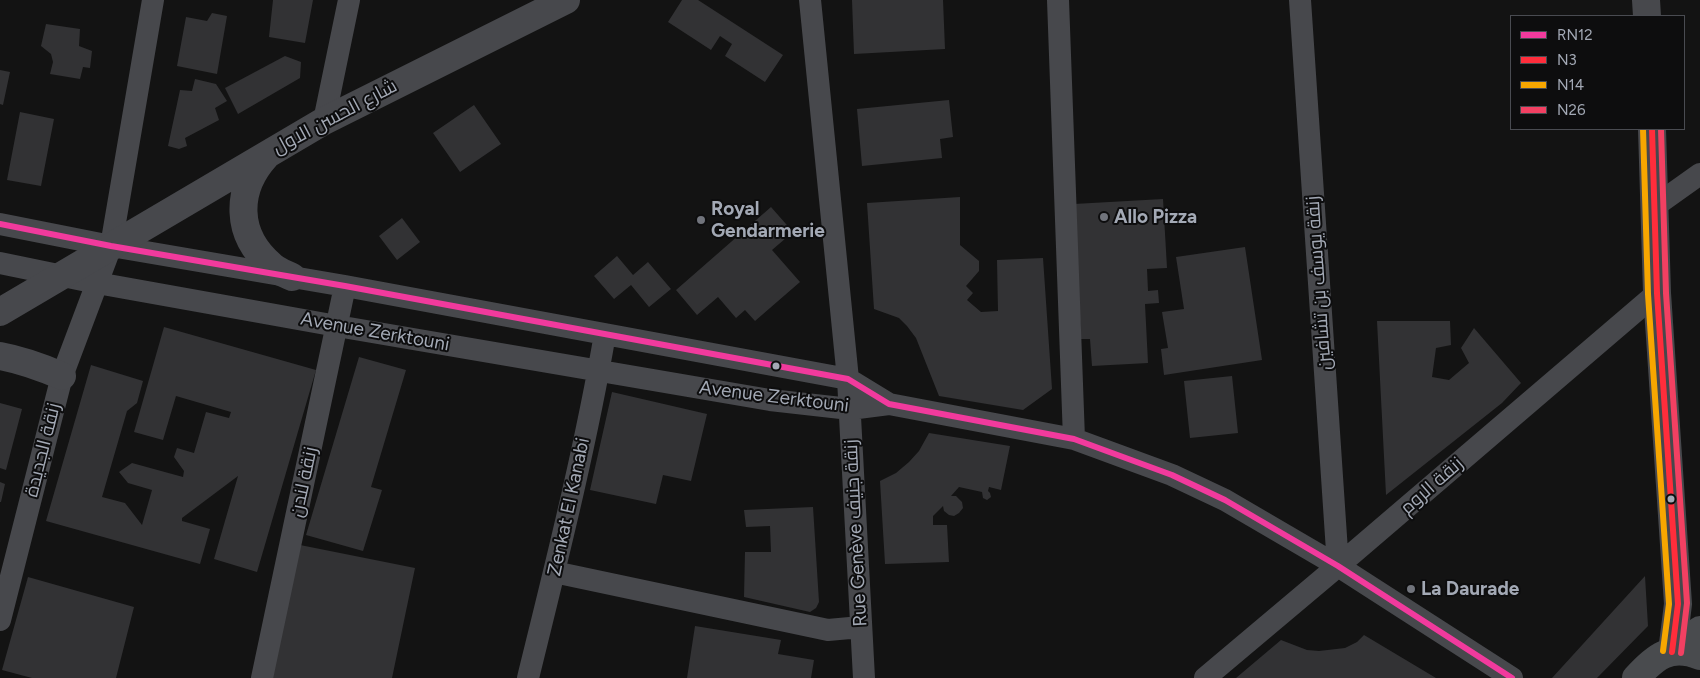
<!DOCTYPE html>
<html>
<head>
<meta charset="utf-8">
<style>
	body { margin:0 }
	#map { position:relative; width:1700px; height:678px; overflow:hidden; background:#131313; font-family:Figtree,sans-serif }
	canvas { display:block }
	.legend { position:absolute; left:1510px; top:15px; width:175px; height:115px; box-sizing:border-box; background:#0d0d0e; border:1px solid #494b51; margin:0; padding:6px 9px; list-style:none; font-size:15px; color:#a3a9b5 }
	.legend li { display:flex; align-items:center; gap:10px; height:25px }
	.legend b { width:25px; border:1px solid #494b51 }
</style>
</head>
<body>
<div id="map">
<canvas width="1700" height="678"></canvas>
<ul class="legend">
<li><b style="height:6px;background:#f13a9d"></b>RN12</li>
<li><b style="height:6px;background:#ff2d3b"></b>N3</li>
<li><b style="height:6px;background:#f7a600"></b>N14</li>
<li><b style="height:6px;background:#f24062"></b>N26</li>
</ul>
</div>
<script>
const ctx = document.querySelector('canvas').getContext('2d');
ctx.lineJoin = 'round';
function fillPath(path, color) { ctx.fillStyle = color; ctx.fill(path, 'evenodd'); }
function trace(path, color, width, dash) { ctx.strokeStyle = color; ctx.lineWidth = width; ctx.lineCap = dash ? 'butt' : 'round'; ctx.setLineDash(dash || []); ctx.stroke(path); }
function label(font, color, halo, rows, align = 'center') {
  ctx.font = font + ' Figtree,Cairo,sans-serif'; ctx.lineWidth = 4; ctx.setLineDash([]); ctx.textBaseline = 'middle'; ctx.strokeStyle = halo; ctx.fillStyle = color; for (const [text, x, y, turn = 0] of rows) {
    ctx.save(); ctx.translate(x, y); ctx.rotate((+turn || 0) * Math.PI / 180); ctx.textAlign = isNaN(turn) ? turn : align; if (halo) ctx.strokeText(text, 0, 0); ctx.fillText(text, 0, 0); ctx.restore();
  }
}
const building = new Path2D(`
	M273,0H313L305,43L269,37Z
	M682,0H698L783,55L765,82L725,56L732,44L720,36L711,50L668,22Z
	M852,0H943L945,49L854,54Z
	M212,13L227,16L217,74L177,66L186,17L207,21Z
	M46,24L80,29L79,46L92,51L90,68L83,67L80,79L50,74L53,62L51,54L41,46Z
	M285,56L301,62L300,78L238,114L225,88Z
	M0,70L10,72L3,105L0,104Z
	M195,79L216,84L227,101L215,108L219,120L185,138L187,146L179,149L168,146L180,90L192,91Z
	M949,100L953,137L940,139L942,158L862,166L857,109Z
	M474,105L501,144L460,172L433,133Z
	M20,112L54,119L41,186L7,180Z
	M960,197V245L979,261V271L966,286L973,293L967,300L981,312L998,311L997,260L1043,258L1052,389L1023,410L939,396L916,338L907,326L899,318L874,309L867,203Z
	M1163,199L1167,268L1147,269L1148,291L1158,290L1159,303L1145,304L1148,363L1092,366L1090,339H1081L1074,204Z
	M771,207L793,232L772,250L800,282L755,321L745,310L736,318L718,297L697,315L676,290Z
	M402,218L420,242L397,260L379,236Z
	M1245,247L1262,360L1164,375L1161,349L1168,348L1162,312L1184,309L1176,257Z
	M617,256L633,275L648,262L671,289L649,307L631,285L614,299L594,276Z
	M1377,321H1450L1451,345L1436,348L1432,377L1449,380L1469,363L1461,348L1474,328L1521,383L1502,403L1386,495Z
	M164,327L316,370L257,572L214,559L238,476L182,518V521L210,529L200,564L46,521L91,365L143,381L137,403L127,411L102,497L125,503L142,525L152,490L128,483L119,472L132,463L183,477L184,471L174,457L177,448L194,453L206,412L229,418L231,412L176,396L163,440L134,432Z
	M359,357L406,370L371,487L382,490L363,551L306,535Z
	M1232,376L1238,433L1190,438L1184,381Z
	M612,392L707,414L691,481L663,475L656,504L590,490Z
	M0,403L22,409L6,470L0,468Z
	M929,433L1010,446L1001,490L989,487L988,491L990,493L991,497L987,500L983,498L982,492L959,487L951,496H956L962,502L963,508L959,513L954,516L949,515L944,511L943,506L933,516V525H947L949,562L885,564L880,481L896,473L909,462L919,451Z
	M0,482L5,484L1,502H0Z
	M813,507L819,602L816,608L810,612L744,597L745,552H771L770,526L746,527L744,510Z
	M300,545L415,568L392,678H271Z
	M1645,576L1648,626L1597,678H1552Z
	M28,577L134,607L116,678H32L2,670Z
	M695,626L781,640L778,654L814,660L811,678H687Z
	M1364,635L1436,678H1236L1281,640L1307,650L1319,651L1345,648L1357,642Z`);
const minor = new Path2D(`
	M810,0L848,379L864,678
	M1058,0L1074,439
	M1300,0L1338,566
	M324,121L349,0
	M1655,206L1700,174
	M0,224L111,246L345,286L848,379L889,404
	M0,263L97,283L337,326L770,400L850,409L889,404L1074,439L1172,475L1225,500L1338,566L1512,678
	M554,572L828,630L861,627
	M0,620L62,376L111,246L153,0
	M262,678L345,286
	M528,678C556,564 585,450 605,334
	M1205,678L1338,566L1657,293`);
const tertiary = new Path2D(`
	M1646,0L1647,16
	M1652,129L1657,293L1678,604L1672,652
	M266,156C235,190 235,235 272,266C277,271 286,274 292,277
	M0,312L324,121L566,0
	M0,356C22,360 41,367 62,376`);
const primary = new Path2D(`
	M1672,652L1700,630
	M1636,678C1655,657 1670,644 1700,656`);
const bus1 = new Path2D(`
	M0,224L111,246L345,286L848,379L889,404L1074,439L1172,475L1225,500L1338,566L1512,678`);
const bus2 = new Path2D(`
	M1652,129L1657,293L1678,604L1672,652`);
const bus3 = new Path2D(`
	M1643,129L1648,294L1669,604L1663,651`);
const bus4 = new Path2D(`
	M1661,129L1666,293L1687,603L1681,653`);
const markers = [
	[1104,217,5,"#71747c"],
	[701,220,5,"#71747c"],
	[776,366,4.5,"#a3a9b5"],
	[1671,499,4.5,"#a3a9b5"],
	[1411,589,5,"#71747c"]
];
const streetNames = [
	["شارع الحسن الاول",335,117,-28],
	["زنقة يوسف بن تشافين",1319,283,-94],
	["Avenue Zerktouni",375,332,10],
	["Avenue Zerktouni",774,397,7],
	["زنقة الجديدة",43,450,-76],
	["زنقة لندن",304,482,-78],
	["زنقة الروم",1432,486,-41],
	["Zenkat El Kanabi",569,507,-78],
	["Rue Genève زنقة جنيف",856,533,-93]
];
const poiNames = [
	["Royal",711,209],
	["Gendarmerie",711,231],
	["Allo Pizza",1114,217],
	["La Daurade",1421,589]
];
fillPath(building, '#323234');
trace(minor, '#47484c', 22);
trace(tertiary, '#47484c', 28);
trace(primary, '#494b4e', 28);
trace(bus1, '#f13a9d', 6);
trace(bus2, '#ff2d3b', 6);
trace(bus3, '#f7a600', 6);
trace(bus4, '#f24062', 6);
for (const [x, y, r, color] of markers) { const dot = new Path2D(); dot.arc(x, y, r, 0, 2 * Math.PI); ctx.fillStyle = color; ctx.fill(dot); trace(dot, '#0d0d0e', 2); }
label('19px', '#a3a9b5', '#0d0d0e', streetNames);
label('bold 19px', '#a3a9b5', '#0d0d0e', poiNames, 'left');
</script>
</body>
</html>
